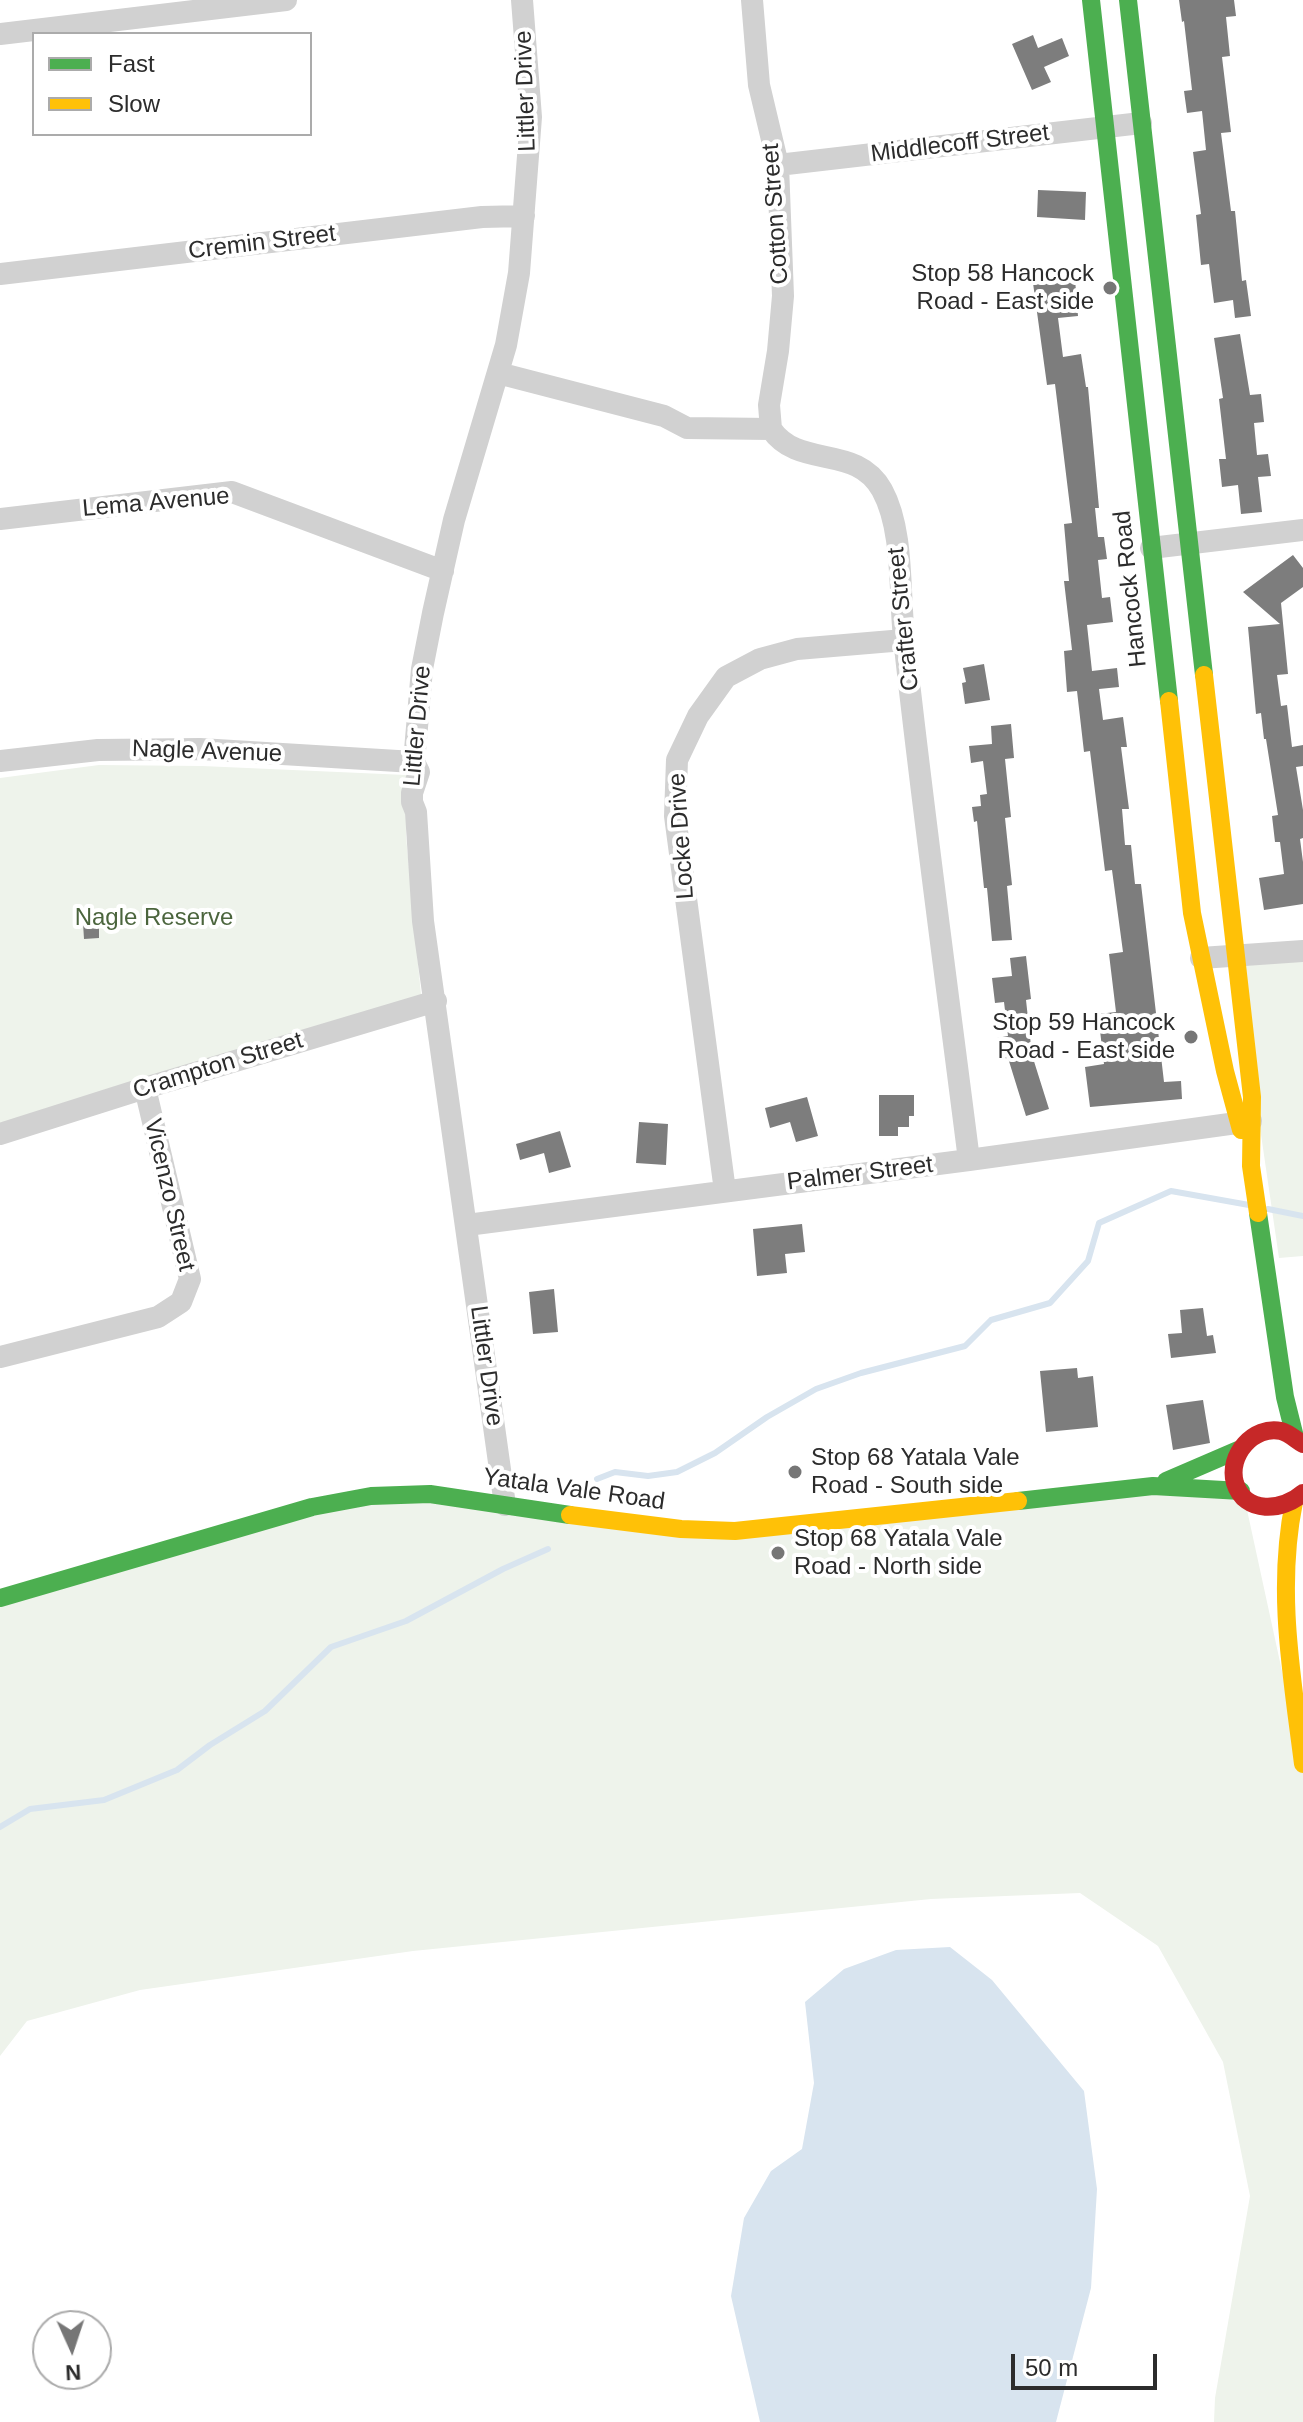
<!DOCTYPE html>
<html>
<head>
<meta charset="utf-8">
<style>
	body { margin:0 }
	#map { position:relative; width:1303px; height:2422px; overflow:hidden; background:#fff; font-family:Arial,sans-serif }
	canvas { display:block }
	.legend { position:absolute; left:32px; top:32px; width:280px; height:104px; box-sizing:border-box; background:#fff; border:2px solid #ababab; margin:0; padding:10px 14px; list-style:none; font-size:24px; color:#2c2c2c }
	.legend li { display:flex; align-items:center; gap:16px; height:40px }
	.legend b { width:40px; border:2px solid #ababab }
	.north { position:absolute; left:32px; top:2310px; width:80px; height:80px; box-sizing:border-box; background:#fff; border:2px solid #ababab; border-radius:50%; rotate:177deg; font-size:22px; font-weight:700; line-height:32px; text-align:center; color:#2c2c2c }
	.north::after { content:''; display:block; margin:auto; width:28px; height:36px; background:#767676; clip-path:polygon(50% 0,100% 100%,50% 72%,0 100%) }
	.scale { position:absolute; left:1011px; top:2354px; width:146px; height:36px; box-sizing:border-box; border:4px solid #2c2c2c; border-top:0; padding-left:10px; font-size:24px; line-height:28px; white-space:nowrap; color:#2c2c2c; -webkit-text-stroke:6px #fff; paint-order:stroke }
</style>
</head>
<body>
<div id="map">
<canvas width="1303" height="2422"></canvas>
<ul class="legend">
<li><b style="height:10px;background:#4caf50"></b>Fast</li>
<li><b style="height:10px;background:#ffc107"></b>Slow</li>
</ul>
<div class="north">N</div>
<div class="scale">50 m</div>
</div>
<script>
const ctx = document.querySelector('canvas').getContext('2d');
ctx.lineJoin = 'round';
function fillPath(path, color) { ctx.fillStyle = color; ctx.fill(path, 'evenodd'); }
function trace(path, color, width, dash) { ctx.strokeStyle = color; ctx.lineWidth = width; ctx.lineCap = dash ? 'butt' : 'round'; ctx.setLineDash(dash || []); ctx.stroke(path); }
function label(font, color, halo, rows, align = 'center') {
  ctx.font = font + ' Arial,sans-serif'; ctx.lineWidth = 8; ctx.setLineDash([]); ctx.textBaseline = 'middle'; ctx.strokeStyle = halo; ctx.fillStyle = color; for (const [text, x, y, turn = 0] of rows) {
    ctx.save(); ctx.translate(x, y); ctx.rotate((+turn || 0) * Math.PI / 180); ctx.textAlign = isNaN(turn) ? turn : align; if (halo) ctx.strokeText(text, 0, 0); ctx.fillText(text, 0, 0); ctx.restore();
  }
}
const green = new Path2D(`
	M99,765L202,766L406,775V836L421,995L0,1126V778Z
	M1303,951V1256L1279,1258L1235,956Z
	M1176,1477L1244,1496L1303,1768V2422H1214L1215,2398L1250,2196L1223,2062L1158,1946L1080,1893L931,1899L413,1951L140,1990L27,2021L0,2056V1597L392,1492L681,1529Z`);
const water = new Path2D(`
	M950,1947L992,1980L1084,2091L1097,2189L1091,2288L1056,2422H760L731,2296L744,2218L771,2171L802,2149L814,2083L805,2002L844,1969L896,1950Z`);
const stream = new Path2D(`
	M1268,1209L1303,1216
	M597,1479L615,1472L648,1476L677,1472L715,1453L767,1417L816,1389L861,1373L965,1346L991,1320L1050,1303L1088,1261L1099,1223L1171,1191L1249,1205
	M0,1827L30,1809L104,1800L177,1770L210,1745L265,1711L331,1647L406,1621L503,1569L548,1549`);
const building = new Path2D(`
	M1179,0H1234L1236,16L1226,17L1230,56L1222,57L1231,132L1221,133L1231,211H1235L1242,281L1246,280L1251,316L1235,318L1233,300L1214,303L1209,264L1201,265L1196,215L1201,214L1193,152L1206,150L1202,111L1187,113L1184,91L1192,90L1184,21L1182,22Z
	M1033,35L1038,48L1062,38L1069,56L1044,67L1051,82L1032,90L1012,44Z
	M1038,190L1086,192L1085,220L1037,217Z
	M1075,279L1078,316L1058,318L1063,357L1081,354L1086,387H1088L1099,508H1095L1098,537H1104L1107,559L1098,560L1102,598L1110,597L1113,622L1087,625L1092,671L1117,668L1119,687L1099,689L1103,720L1123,717L1127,747H1121L1129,809H1122L1125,845H1131L1135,884H1141L1164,1082L1181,1081L1182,1099L1090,1107L1085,1067L1104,1064L1098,1014L1116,1012L1109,954L1123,952L1112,870L1105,871L1090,751L1084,752L1077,691L1067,692L1064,651L1072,650L1064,581H1069L1064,524L1072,523L1055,384L1047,385L1033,283Z
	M1240,334L1250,395L1261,394L1264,422L1254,423L1257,455L1268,454L1271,476L1258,477L1262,512L1241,514L1238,485L1222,487L1219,459H1226L1219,399L1223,398L1214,338Z
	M1293,555L1303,568V587L1281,603L1288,674L1277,675L1281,706L1287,705L1292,747L1303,745V766L1296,767L1303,810V838L1300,839L1303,862V904L1264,910L1259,878L1284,874L1280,842H1275L1272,816L1278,815L1266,739H1264L1261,713L1256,714L1248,627L1280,624L1243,592Z
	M984,664L990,700L965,704L962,683L966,682L963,668Z
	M1011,724L1014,758L1005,759L1011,817L1005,818L1012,885L1007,886L1012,940L992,941L987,888H984L977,821L974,822L972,807L981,806L980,795L987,794L983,761L971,763L969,746L992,744L991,726Z
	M99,922V938L84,939L83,923Z
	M1026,956L1031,999L1026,1000L1032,1055L1049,1109L1026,1116L1008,1058L1000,1059L997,1038L1008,1036L1004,1002L995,1003L992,978L1012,976L1010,958Z
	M879,1095H914V1116H909V1127H898V1136H879Z
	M807,1097L818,1136L796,1142L790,1122L770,1128L765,1108Z
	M639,1122L668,1124L666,1165L636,1163Z
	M560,1131L571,1167L549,1173L544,1153L520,1160L516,1144Z
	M802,1224L805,1252L785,1254L787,1273L757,1276L753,1229Z
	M554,1289L558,1332L533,1334L529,1292Z
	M1203,1308L1207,1336L1213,1335L1216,1353L1171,1358L1168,1334L1182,1333L1180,1310Z
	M1077,1368L1078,1378L1093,1376L1098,1427L1046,1432L1040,1371Z
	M1203,1400L1210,1443L1173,1450L1166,1405Z`);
const street = new Path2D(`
	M752,0L759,85L778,165L783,296L778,351L769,405L771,429
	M0,34L286,0
	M778,165L1141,123
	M0,274L482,217L524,216
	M498,373L664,416L687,428L771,429
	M771,429C799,470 856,443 882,490C904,530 899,592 904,638C923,812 947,986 969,1160
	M0,519L232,492L443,571
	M1151,548L1303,530
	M0,761L98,750L200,749L414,762
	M1201,958L1303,951
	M0,1134L145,1088L436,1001
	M725,1191L675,816L677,760L698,716L726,677L760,659L797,649L904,640
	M467,1225L969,1160L1251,1121
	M0,1357L158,1317L181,1302L190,1279L145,1088
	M505,1505L423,921L416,812L412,802V793L419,772L414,762L422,669L433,613L454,520L506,345L519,273L531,117L522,0`);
const fast = new Path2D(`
	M1091,0L1169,701
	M1128,0L1204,675
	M1258,1213L1285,1397L1295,1437
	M1166,1481L1238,1450
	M1018,1501L1153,1486L1241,1491
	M0,1598L312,1507L371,1496L430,1494L570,1515`);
const slow = new Path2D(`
	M1204,675L1252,1097L1251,1166L1258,1213
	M1169,701L1192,913L1225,1071L1241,1130
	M1294,1502C1276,1590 1292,1676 1303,1764
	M570,1515L681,1529L735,1531L1018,1501`);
const jam = new Path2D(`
	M1303,1444C1296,1440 1289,1433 1281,1431C1254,1425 1227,1455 1235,1483C1245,1515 1283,1511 1303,1493`);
const markers = [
	[1110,288,8,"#767676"],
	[1191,1037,8,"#767676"],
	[795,1472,8,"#767676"],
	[778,1553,8,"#767676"]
];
const streetNames = [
	["Littler Drive",526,91,-92],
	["Middlecoff Street",960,144,-7],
	["Cotton Street",776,214,-94],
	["Cremin Street",262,243,-7],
	["Lema Avenue",156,503,-5],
	["Hancock Road",1131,589,-96],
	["Crafter Street",904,619,-96],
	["Littler Drive",418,726,-85],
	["Nagle Avenue",207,752,2],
	["Locke Drive",682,836,-94],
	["Crampton Street",218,1066,-17],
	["Palmer Street",860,1174,-7],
	["Vicenzo Street",169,1195,77],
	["Littler Drive",486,1366,82],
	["Yatala Vale Road",574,1490,8]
];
const poiNames = [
	["Stop 58 Hancock",1094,274],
	["Road - East side",1094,302],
	["Stop 59 Hancock",1175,1023],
	["Road - East side",1175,1051],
	["Stop 68 Yatala Vale",811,1458,"left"],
	["Road - South side",811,1486,"left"],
	["Stop 68 Yatala Vale",794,1539,"left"],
	["Road - North side",794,1567,"left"]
];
const parkNames = [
	["Nagle Reserve",154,918]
];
fillPath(green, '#eef3eb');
fillPath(water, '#d8e4ef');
trace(stream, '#d8e4ef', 6);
fillPath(building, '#7d7d7d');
trace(street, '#d1d1d1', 22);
trace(fast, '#4caf50', 18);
trace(slow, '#ffc107', 18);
trace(jam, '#c62828', 18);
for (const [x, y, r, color] of markers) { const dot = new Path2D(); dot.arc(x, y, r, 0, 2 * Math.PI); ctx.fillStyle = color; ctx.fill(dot); trace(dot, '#fff', 3); }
label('24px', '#2c2c2c', '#fff', streetNames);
label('24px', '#2c2c2c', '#fff', poiNames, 'right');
label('24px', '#4b653d', '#fff', parkNames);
</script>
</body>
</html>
